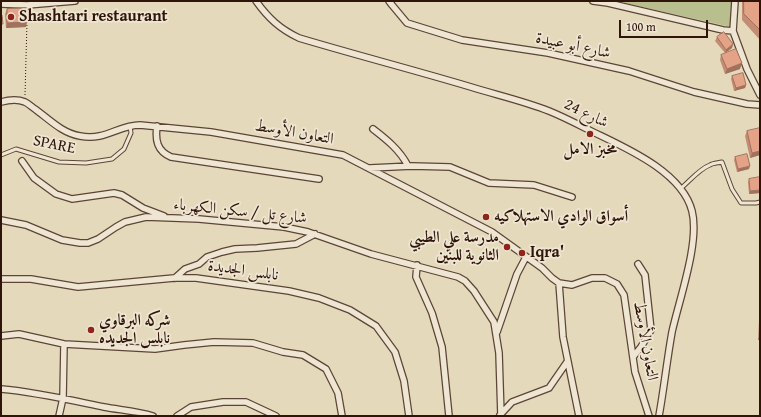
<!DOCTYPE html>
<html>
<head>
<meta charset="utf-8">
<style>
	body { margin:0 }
	#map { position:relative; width:761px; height:417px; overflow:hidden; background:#e5d9bb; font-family:"Gentium Book Plus",serif }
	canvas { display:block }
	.frame { position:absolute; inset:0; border:2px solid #2f1409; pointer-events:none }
	.scale { position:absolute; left:619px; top:20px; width:89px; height:18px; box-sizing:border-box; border:2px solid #2f1409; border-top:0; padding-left:5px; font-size:12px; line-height:14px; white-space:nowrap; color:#2f1409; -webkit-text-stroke:3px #eee6d3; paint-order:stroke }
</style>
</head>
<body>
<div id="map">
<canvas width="761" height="417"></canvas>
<div class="frame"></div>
<div class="scale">100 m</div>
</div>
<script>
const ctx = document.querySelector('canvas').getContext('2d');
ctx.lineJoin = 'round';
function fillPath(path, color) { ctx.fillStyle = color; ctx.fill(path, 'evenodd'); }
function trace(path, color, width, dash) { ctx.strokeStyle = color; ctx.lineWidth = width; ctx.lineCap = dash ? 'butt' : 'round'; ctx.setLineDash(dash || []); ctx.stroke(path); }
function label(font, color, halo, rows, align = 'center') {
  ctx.font = font + ' "Gentium Book Plus",Amiri,serif'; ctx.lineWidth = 3.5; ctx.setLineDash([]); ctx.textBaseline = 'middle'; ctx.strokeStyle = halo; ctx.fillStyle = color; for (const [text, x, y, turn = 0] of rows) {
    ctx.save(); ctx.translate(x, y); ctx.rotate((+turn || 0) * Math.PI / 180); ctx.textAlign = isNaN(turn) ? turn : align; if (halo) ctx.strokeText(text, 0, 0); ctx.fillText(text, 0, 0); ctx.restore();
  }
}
const green = new Path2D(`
	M616,1H733L731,27Z`);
const path = new Path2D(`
	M25,95L27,22`);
const lane = new Path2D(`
	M1,155L16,149L59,162L86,163L112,159L124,149L131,133L130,126
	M680,189C689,182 699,169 710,165C713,163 718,163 722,162L732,189L741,203H756L760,202`);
const street = new Path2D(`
	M256,1C268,18 280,29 299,38C356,55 414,70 471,87C497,95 524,101 549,111C564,117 579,125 593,132C626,148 682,172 692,211C700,242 679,300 672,332C667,360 664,388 659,416
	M389,1L392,5L407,23L462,40L548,53L629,71L694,92L747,104L760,105
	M593,1L608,3L723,30L733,31
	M735,1L733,31L747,69L760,95
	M1,4L27,5L75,1
	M1,102C8,100 18,99 25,102C29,104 32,107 35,109C50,120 62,133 80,136C106,141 118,125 140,125L211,132L343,155L492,232L542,268L552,278L559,283L572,285L592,278H605L617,284L624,295L635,372L649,416
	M157,126C155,140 157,151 171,157L319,179
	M373,129C386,139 400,150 408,166
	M22,161L34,178L56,194L72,199L114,193L122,195L143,208L164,216
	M370,168L412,166L450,167L489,183L534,185L572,197
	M1,220L26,225L62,240L80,243H88L98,239L116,227L125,222L146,217L199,219L284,227L308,232L371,254L458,277L465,281L474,291L494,322L499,353L501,416
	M417,265L416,277L432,313L442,347L449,416
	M175,278L185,269L199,264L207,257L222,252L235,249L257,248L296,244L315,234
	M1,279H31L78,287L174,278H196L289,291L319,298L350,310L376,326L395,352L404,381L409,416
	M559,283L563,337L579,416
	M497,332L517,274L526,257
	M1,336L19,334L64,344L155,349L184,345L214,342L253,343L283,352L303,355L326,369L338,393L342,416
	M633,357L641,347L651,330L645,275L638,264
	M1,389C36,392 70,400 104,407C120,410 137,411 153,416
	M500,415L512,402L549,388L567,362
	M59,416L63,398L64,344
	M177,416L191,407L223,402H246L276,416`);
const wall = new Path2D(`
	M742,1H760V40L742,20Z
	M7,9L26,27L6,28L5,14Z
	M717,37L733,44L732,48L725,53L715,41Z
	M721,55L740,69L725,74L720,60Z
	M732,76L746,85L745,88L734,91L731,79Z
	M747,131L760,155L750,158L745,136Z
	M735,157L749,169L737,172L734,160Z
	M749,179L760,193L749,194L748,182Z
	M760,317V340H758L759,320Z`);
const shadedWall = new Path2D(`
	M27,22L26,27L6,28L7,23Z
	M733,44L732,48L725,53L726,50Z
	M742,63L740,69L725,74L727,69Z
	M746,85L745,88L734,91L736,88Z
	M760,151V155L750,158L752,153Z
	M750,166L749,169L737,172L738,169Z
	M760,190V193L749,194L750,191Z
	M760,334V340H758Z`);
const building = new Path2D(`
	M744,1H760V30L744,14Z
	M27,8V22L7,23V9Z
	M1,15H2L3,24H1Z
	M724,32L733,44L726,50L717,37Z
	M736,49L742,63L727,69L721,55Z
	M743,73L746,85L736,88L732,76Z
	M760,128V151L752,153L747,131Z
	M747,154L750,166L738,169L735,157Z
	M760,177V190L750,191L749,179Z
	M135,415L147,416H135Z`);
const markers = [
	[11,17,4,"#8f2418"],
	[590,134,4,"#8f2418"],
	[486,217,4,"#8f2418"],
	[507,247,4,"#8f2418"],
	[522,253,4,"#8f2418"],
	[91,330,4,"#8f2418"]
];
const poiNames = [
	["Shashtari restaurant",19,17],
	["مخبز الامل",590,150,"center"],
	["أسواق الوادي الاستهلاكيه",494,217],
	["مدرسة علي الطيبي",499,238,"right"],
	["الثانوية للبنين",499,256,"right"],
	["Iqra'",530,253],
	["شركه البرقاوي",99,321],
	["نابلس الجديده",99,339]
];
const streetNames = [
	["شارع أبو عبيدة",573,46,12],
	["شارع 24",586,114,26],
	["التعاون الأوسط",294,133,10],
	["SPARE",54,145,11],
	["شارع تل / سكن الكهرباء",240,212,6],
	["نابلس الجديدة",243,271,8],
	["التعاون الأوسط",645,341,80]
];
fillPath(green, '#b8be8e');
trace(lane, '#5c4536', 5);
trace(street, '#5c4536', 8);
trace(path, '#2f1409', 1, [1, 2]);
trace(lane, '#eee6d3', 3);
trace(street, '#eee6d3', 5.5);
fillPath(wall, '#c48c73');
fillPath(shadedWall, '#a0725e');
fillPath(building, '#e4a386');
trace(building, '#a0725e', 1);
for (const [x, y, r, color] of markers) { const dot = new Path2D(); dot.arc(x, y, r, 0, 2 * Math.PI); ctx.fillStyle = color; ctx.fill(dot); trace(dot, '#eee6d3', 1.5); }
label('bold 16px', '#2f1409', '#eee6d3', poiNames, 'left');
label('16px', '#2f1409', '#eee6d3', streetNames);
</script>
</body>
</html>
